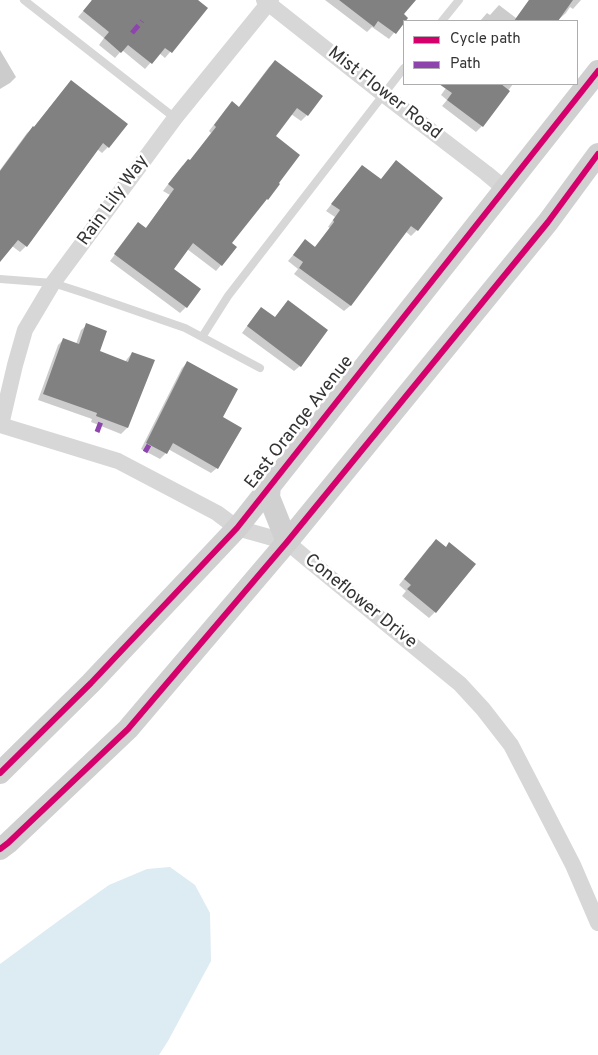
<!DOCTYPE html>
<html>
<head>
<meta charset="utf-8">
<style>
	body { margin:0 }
	#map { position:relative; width:598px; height:1055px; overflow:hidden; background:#fff; font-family:Overpass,sans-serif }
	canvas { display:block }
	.legend { position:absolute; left:403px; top:20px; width:175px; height:65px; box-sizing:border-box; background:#fff; border:1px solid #adadad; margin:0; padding:6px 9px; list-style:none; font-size:15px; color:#333 }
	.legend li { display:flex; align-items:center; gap:10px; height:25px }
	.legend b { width:25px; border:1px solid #adadad }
</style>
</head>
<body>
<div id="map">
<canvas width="598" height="1055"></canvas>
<ul class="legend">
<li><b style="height:6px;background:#d6006c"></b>Cycle path</li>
<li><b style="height:6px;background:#8e44ad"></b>Path</li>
</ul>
</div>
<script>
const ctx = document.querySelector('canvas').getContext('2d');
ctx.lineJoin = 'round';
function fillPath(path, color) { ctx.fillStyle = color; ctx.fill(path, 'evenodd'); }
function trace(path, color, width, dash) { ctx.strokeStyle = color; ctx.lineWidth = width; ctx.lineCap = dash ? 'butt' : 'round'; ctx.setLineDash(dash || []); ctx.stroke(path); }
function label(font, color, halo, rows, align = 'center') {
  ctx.font = font + ' Overpass,sans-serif'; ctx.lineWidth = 5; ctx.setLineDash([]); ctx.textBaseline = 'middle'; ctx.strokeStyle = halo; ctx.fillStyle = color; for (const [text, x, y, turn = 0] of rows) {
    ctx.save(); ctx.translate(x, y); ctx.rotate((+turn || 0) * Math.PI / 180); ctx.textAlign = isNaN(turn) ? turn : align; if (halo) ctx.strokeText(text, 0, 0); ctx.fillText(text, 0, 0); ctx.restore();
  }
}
const water = new Path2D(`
	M170,867L195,885L210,913L211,961L168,1041L159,1055H0V964L61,919L109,885L147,869Z`);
const shadow = new Path2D(`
	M91,0H197L207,8L165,58L159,53L145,69L122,50L115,58L99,45L104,38L78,17L92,1Z
	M325,0H414L402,15L406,18L389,39L372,27L367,32Z
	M529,0H581L573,9L570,7L566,13L557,21H480L487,13L490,15L499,5L516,18Z
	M0,50L16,77L10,83L0,89Z
	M275,61L307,115L301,121L291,114L274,136L277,183L278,184L231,243L221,265L216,271L187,249L172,269L186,307L180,313L110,261L133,230L145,229L170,195L163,191L182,166L190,161L211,133L209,131L226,109L232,103L238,108L269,67Z
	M71,81L108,147L102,153L97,149L26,246L20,252L12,246L0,256V170L27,133L33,128Z
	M449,84H513L482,126L476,132L442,106L447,100L441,95Z
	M357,172L441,198L417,230L411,236L405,231L350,306L344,311L294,274L298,269L288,261L305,241L314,248L330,228L328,227L335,217L326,211Z
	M262,308L300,366L294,371L242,333L256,314Z
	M87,325L98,352L125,362L127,359L132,353L153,361L127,428L121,434L91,422L92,419L38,400L58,345L64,339L76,344L81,330Z
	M187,363L221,417L217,468L211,473L168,449L166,453L160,459L141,449L182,368Z
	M430,546L435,612L429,618L402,596L406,591L399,585Z`);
const building = new Path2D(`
	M92,0H198L208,8L172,53L165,48L152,64L128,45L121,53L104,38L109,32L83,11Z
	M339,0H416L404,14L408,18L396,34L378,21L374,27Z
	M529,0H573L558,21H514Z
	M275,60L323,96L308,116L297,108L276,136L300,155L279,183L280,184L268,200L267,199L232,243L237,247L222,266L193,243L174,269L201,289L187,308L114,254L138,222L146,228L174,189L168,184L188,159L190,160L216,127L214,125L232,101L239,107Z
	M71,80L128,124L109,148L103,143L27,247L18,240L0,262V171L33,126L34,127Z
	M439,84H501L510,91L483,127L447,100L452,93Z
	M396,160L443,198L418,231L411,226L351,306L299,268L303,262L293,255L305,239L315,247L334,222L333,220L340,210L331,204L362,165L381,179Z
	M288,300L328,330L301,367L247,326L261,307L275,317Z
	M86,323L107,331L100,351L128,362L132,352L155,360L128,428L96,416L97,413L43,394L63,338L79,344Z
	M187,361L238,389L223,417L242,428L218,469L173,443L167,454L146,443Z
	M436,539L446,547L449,542L476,564L436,613L407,589L411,585L404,579Z`);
const lane = new Path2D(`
	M24,0L175,118
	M442,21L459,0
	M0,279L53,283L84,293L185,328L260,368
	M202,337L228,296L404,68`);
const street = new Path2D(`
	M264,0L383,94L486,173L504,188
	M0,425L118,461L217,513L237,528L287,542L306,558L460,684L483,709L511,745L573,865L598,923
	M1,425L15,365L25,330L53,283L175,118L271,0`);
const secondary = new Path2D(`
	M270,485L269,497L287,542
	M0,773L91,683L237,528L598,71
	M0,849L8,843L128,729L287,542L548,222L598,154`);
const quiet = new Path2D(`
	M132,33L142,21
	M97,432L102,419
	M145,452L149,445`);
const cycleway = new Path2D(`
	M0,773L91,683L237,528L598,71
	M0,849L8,843L128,729L287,542L548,222L598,154`);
const streetNames = [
	["Mist Flower Road",384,94,38],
	["Rain Lily Way",114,201,-54],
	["East Orange Avenue",300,423,-52],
	["Coneflower Drive",360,602,39]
];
fillPath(water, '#ddebf3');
fillPath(shadow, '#0003');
fillPath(building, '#818181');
trace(lane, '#d7d7d7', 8);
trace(street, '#d7d7d7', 16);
trace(secondary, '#d0d0d0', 22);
trace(quiet, '#8e44ad', 5, [10, 5]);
trace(cycleway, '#d6006c', 6);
label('18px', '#333', '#fff', streetNames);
</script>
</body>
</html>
